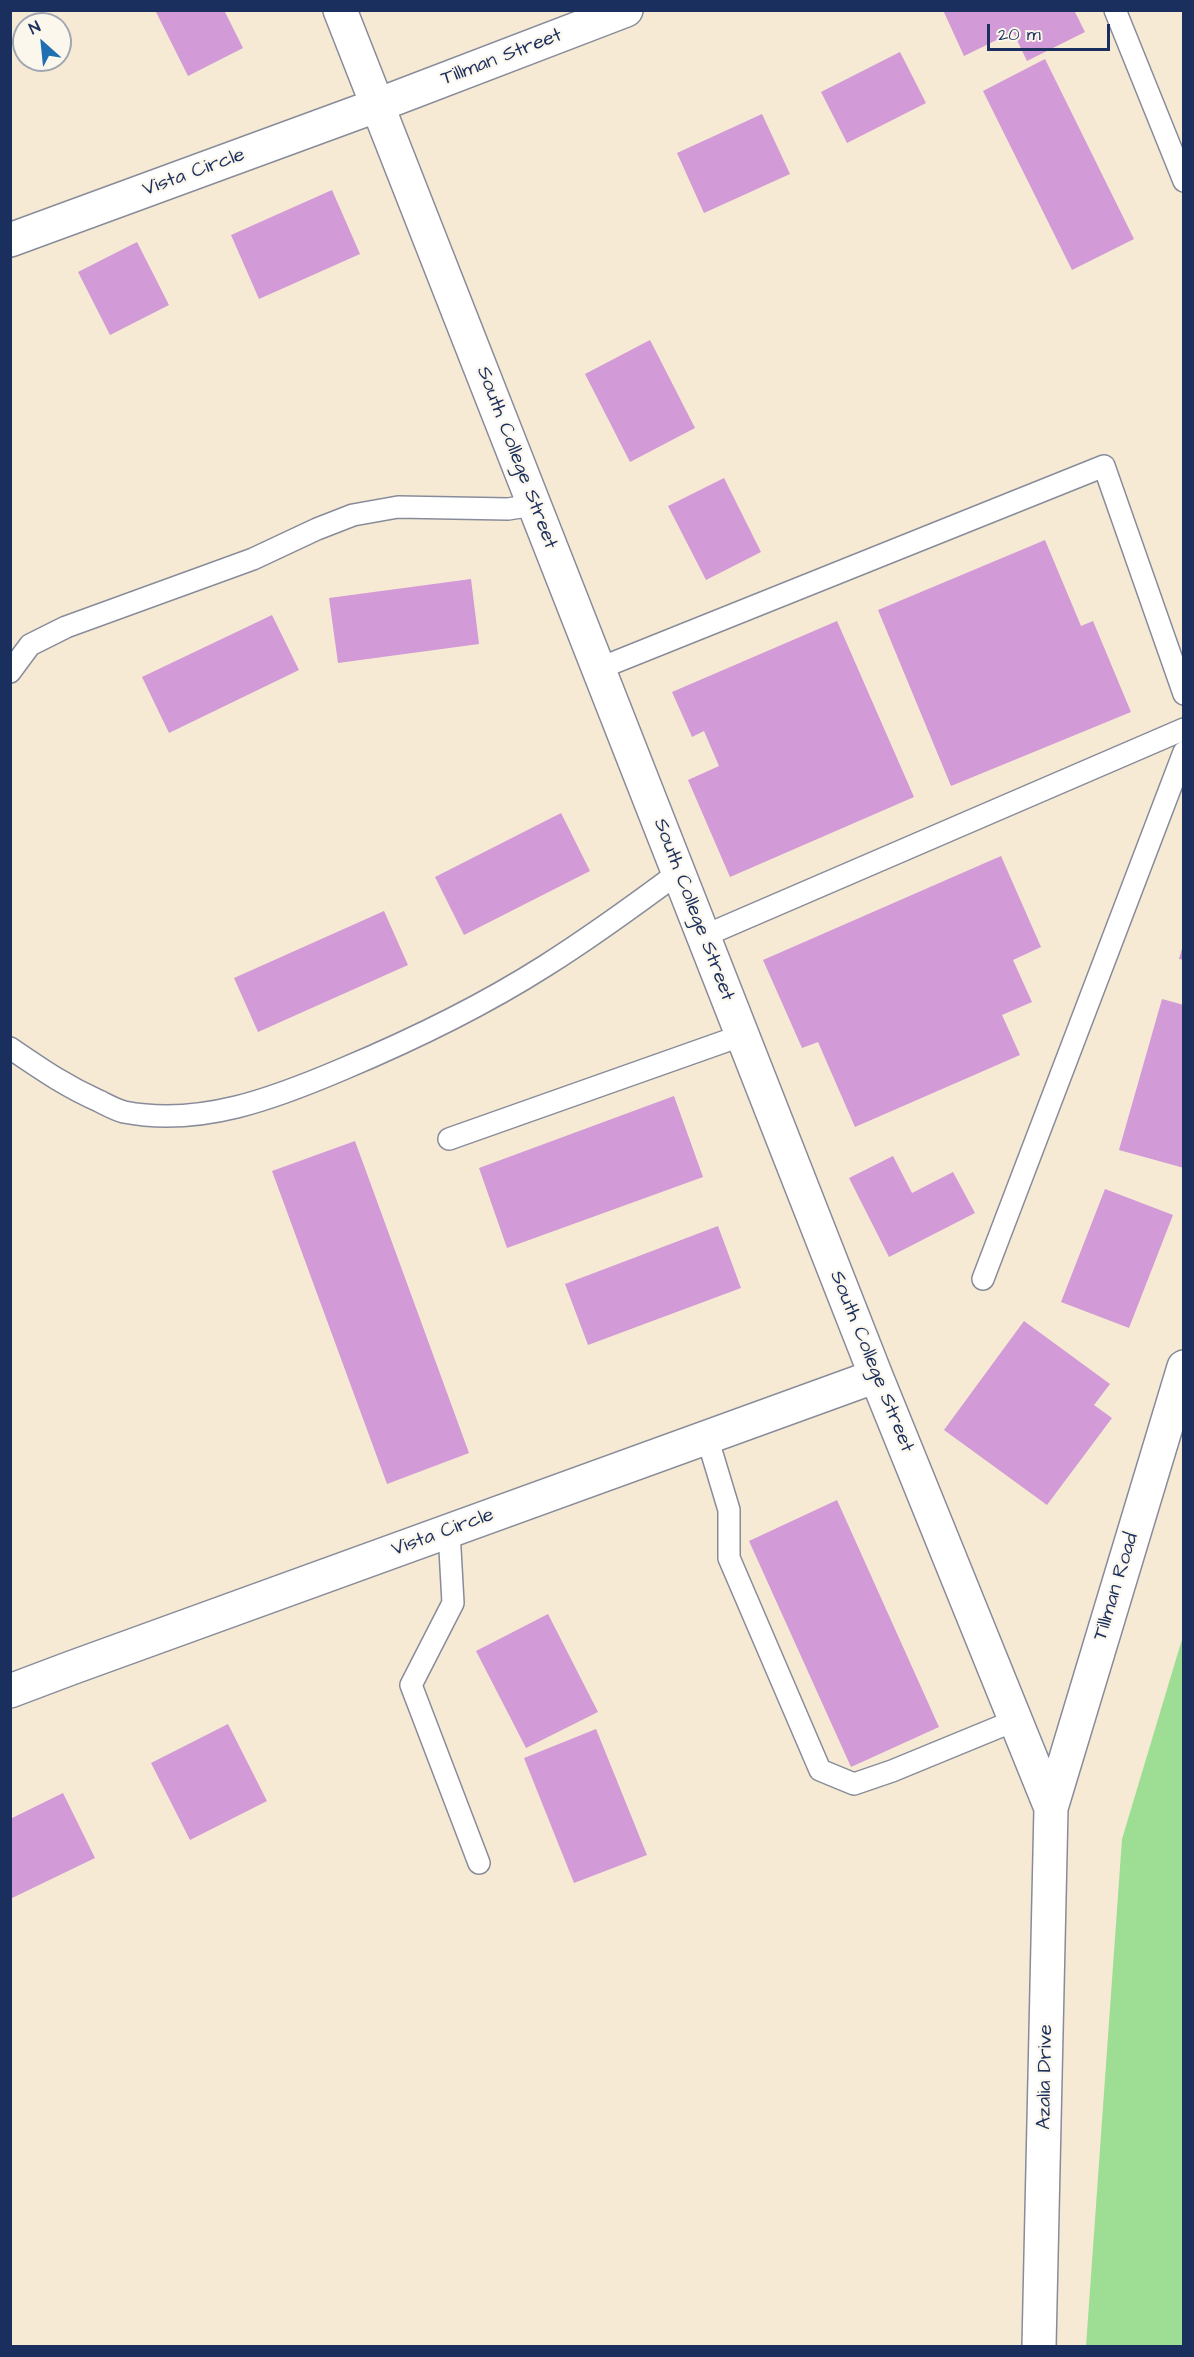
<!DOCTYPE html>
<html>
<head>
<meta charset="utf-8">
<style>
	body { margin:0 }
	#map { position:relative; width:1194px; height:2357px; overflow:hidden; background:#f6ead5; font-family:"Architects Daughter",sans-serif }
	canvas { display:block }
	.frame { position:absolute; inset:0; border:12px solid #1b2f5e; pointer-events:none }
	.north { position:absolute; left:12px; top:12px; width:60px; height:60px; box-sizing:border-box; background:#fbf7ec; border:2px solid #a1a7b3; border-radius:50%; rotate:333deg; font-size:16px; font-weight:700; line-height:24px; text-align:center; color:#1b2f5e }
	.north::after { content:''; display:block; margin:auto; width:21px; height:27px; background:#1f6fb2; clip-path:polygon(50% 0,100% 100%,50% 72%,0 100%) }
	.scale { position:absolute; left:987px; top:24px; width:123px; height:27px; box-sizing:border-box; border:3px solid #1b2f5e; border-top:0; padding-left:8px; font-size:18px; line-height:21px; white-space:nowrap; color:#1b2f5e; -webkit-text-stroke:4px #fbf7ec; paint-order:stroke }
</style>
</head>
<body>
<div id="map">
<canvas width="1194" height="2357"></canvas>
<div class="frame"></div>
<div class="north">N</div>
<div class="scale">20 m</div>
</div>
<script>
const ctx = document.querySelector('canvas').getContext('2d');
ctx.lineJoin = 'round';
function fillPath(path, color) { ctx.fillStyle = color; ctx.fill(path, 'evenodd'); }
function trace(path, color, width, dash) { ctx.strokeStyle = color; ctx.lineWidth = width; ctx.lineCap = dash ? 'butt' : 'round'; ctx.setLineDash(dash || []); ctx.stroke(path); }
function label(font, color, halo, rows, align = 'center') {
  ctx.font = font + ' "Architects Daughter",sans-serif'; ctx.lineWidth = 4.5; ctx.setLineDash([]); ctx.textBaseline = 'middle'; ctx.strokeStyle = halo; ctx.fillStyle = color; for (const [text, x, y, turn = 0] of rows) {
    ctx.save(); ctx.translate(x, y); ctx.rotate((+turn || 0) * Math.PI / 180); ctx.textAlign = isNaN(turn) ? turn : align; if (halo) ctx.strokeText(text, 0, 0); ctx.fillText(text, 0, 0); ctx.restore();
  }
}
const green = new Path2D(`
	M1183,1636V2346H1086L1122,1839Z`);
const building = new Path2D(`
	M155,10H224L243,48L188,76Z
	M943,10H1074L1085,32L1027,61L1013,32L964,56Z
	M900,52L926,103L847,143L821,92Z
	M1045,59L1134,239L1072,270L983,91Z
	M762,114L790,174L704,213L677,153Z
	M332,190L360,254L259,299L231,235Z
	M137,242L169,305L110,335L78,272Z
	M650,340L695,428L630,462L585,374Z
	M724,478L761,552L706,580L668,506Z
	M1045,540L1081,626L1093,621L1131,712L951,786L878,610Z
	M471,579L479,644L338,663L329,598Z
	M272,615L299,670L169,733L142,677Z
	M837,621L914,797L730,877L688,780L719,766L704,731L692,737L672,692Z
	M561,813L590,871L464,935L435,877Z
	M1001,856L1041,947L1013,960L1032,1002L1002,1015L1020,1055L855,1127L818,1042L802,1048L763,960Z
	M384,911L408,965L258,1032L234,978Z
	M1183,945H1184V960L1179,959Z
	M1162,999L1184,1005V1168L1119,1150Z
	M674,1096L703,1177L507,1248L479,1168Z
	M355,1141L469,1453L387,1484L272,1171Z
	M893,1156L912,1193L953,1172L975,1213L889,1257L849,1178Z
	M1105,1189L1173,1215L1129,1328L1061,1302Z
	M718,1226L741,1288L588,1345L565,1284Z
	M1024,1321L1110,1384L1094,1405L1112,1418L1047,1505L944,1430Z
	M837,1500L939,1727L851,1767L749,1541Z
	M548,1614L598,1712L526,1748L476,1651Z
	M228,1724L267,1801L190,1840L151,1763Z
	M596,1729L647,1855L574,1883L524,1758Z
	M63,1793L95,1858L10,1899V1819Z`);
const lane = new Path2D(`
	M1115,10L1184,181
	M598,669L1104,466L1184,694
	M10,672L30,645L66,627L253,559L317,529L353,515L398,507L508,509L534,505
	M704,936L1184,729
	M10,1048C41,1069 65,1086 99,1101C107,1105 116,1110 124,1112C200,1127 275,1098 343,1069C412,1040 482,1006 545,966C591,937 635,905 678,873
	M449,1139L743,1035
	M983,1279L1184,752
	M707,1437L729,1510V1558L820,1770L854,1784L892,1771L1016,1720
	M449,1531L453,1603L411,1685L479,1863`);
const street = new Path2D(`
	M340,10L876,1376L1051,1808
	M10,240L378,105L626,10
	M10,1691L71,1668L876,1376
	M1039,2346L1051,1808L1184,1367`);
const streetNames = [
	["Tillman Street",502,58,-21],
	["Vista Circle",194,173,-20],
	["South College Street",516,458,69],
	["South College Street",693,910,69],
	["South College Street",871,1362,68],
	["Vista Circle",443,1533,-20],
	["Tillman Road",1117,1587,-73],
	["Azalia Drive",1046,2077,-89]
];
fillPath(green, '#9ede94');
fillPath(building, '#d29ad6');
trace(lane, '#888c9a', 24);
trace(street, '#888c9a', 36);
trace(lane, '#fff', 21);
trace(street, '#fff', 33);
label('20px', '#1b2f5e', '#fbf7ec', streetNames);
</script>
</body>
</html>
